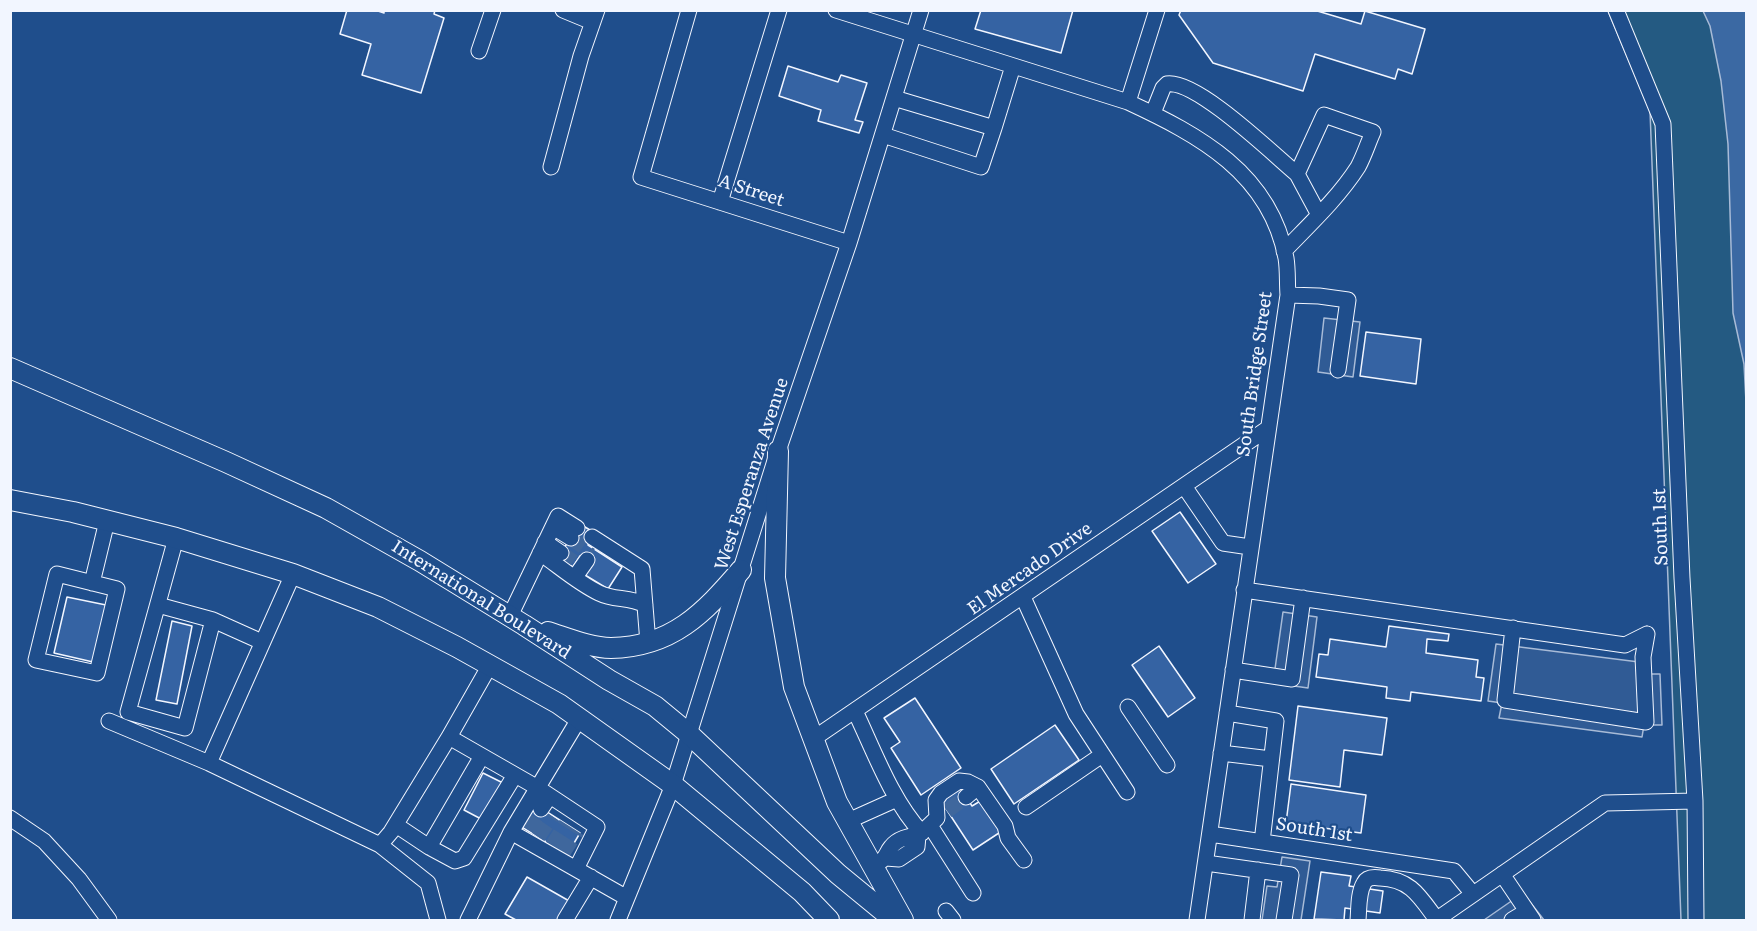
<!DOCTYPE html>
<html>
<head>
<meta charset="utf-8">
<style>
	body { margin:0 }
	#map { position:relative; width:1757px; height:931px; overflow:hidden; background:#1f4e8c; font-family:Literata,serif }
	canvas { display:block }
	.frame { position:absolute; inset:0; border:12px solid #f2f6ff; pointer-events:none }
</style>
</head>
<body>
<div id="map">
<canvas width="1757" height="931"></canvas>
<div class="frame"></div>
</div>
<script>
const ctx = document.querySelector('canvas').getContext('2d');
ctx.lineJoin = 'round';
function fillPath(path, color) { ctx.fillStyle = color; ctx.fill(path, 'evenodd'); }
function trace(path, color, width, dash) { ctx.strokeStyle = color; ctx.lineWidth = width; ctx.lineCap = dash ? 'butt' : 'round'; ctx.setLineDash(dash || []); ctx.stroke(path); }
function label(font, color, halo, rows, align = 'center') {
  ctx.font = font + ' Literata,serif'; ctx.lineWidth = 4.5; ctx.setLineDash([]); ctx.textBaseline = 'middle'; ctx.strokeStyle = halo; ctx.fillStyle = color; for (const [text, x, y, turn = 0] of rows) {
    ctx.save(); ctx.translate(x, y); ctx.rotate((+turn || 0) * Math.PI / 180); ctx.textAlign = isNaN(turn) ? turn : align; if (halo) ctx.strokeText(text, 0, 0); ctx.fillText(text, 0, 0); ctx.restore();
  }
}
const green = new Path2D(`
	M1608,11H1746V920H1681L1650,111Z`);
const parking = new Path2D(`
	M1324,318L1360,322L1353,377L1318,372Z
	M1283,612L1317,617L1308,688L1273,683Z
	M1496,644L1639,662L1651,674H1660L1662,725H1644L1642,737L1499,718L1502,703L1488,701Z
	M1282,857L1310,861L1301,920H1262L1267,886L1277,887Z
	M1523,893L1544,920H1484Z`);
const water = new Path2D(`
	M1703,11H1746V402L1744,364L1733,313L1728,144L1721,81L1710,26Z`);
const building = new Path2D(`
	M347,10H375L384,13V10H435L434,14L444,18L421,93L362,75L371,44L340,34Z
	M981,10H1073L1061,53L975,29Z
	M1181,10H1314L1361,24L1365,11L1425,29L1412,74L1398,69L1395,79L1315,54L1303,91L1213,63L1179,15Z
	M788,66L838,82L841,75L867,83L855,120L863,122L859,133L818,121L821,110L779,96Z
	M1366,332L1421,339L1416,384L1360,376Z
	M1180,512L1216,564L1188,583L1152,531Z
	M580,524L595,533L588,545L622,567L608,589L585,575L587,560L580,556L573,567L558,557Z
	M67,597L106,605L93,662L54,653Z
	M172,621L192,626L177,704L156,700Z
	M1389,626L1449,634L1448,641L1427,639L1426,653L1478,660L1476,677L1484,678L1481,701L1411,692L1410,701L1386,698L1387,687L1316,677L1319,654L1328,655L1330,639L1386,647Z
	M1159,646L1195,698L1168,717L1132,665Z
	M915,698L961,768L921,795L891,748L900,742L884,718Z
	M1298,706L1387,718L1382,755L1344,750L1340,787L1289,780Z
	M1055,725L1079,760L1014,804L991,769Z
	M483,773L503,783L483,820L464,810Z
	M1291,784L1366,795L1361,833L1286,823Z
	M958,785L972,806L982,800L1002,831L973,850L939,798Z
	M536,805L580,833L567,855L522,827Z
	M1321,872L1351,876L1349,886L1383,891L1380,913L1345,908L1344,920L1314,919Z
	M527,877L571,902L561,920H516L505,914Z`);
const minorTunnel = new Path2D(`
	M571,538L592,553
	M561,553L575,563
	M947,811L966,797
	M528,830L541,809
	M538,837L552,816
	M552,846L566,824
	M563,853L577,831`);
const minor = new Path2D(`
	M563,10L592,22
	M689,10L641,177L849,243
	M836,10L1128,102C1199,135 1270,173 1286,258C1288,270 1287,283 1288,295L1197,920
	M479,51L493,10
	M894,98L994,128L1013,66
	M1128,102L1157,10
	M1153,113L1163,88L1167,84C1196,79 1273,154 1297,174
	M883,135L981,167L994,128
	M551,167L581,56L597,10
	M720,202L779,10
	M1284,251C1310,224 1338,198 1358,167C1364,156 1368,143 1373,132L1324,115L1297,174L1319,215
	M1288,295L1319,296L1348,300L1338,370
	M1184,486L1223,543L1250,547
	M553,527L571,538
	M592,537L642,569L648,643
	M545,542L561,553
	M540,553C559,566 578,583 599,593C615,601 629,596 645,605
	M57,574L117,589L97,673L36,660Z
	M575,577L587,560
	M92,583L107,521
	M1244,590L1625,645L1647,634
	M1023,597L1076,714L1127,792
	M158,605L213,620L185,728L128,712L176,538
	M510,616L558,516L577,528
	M213,620L262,642
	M1513,628L1505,700L1646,722L1643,657L1647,634
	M1233,670L1292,679L1303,598
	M1128,707L1167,765
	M855,711C874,751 892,801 922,833
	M1227,713L1276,721L1262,842
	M579,719L511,832L627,898
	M109,721L209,763L380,845L428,883L438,920
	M449,737L490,665
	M813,739L1267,429
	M1221,753L1271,759
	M209,763L293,574
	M966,797L978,787
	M1695,801L1696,920
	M1026,807L1102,755
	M541,809L550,796
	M10,818L44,841L79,879L109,920
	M848,821L897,799
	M396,825L429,847L482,756
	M931,827L973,893
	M1210,834L1454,871L1473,894
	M380,845L391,832L449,737L538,788L597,827L576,869
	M429,847L455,861L464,858L515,775
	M886,858L899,859L917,847L918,836L937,818L936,800L941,793L959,781L968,782L978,787L1005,826L1008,838L1024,860
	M880,862C887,857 886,853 891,847C897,839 910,835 918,836
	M1206,863L1291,875L1284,920
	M1502,874L1533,920
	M946,911L953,920
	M468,920L511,832
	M565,920L591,877
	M618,920L673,785L778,451L849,243L921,10
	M1252,920L1258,870
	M1358,920C1359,910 1358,893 1364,883C1367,877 1373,877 1380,878C1411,879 1420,897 1437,920
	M1436,920L1605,803L1695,801L1682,578L1663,124L1616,10
	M1512,920L1527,911`);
const major = new Path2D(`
	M10,368L226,462L326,508L420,561L524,625L609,680L655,706L689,734L838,874L894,920
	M778,451L775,578L794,687L837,802L903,920
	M10,500L73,512L176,538L293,574L378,607L457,647L559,704L673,785L802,892L829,920
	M548,632C567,638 591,648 611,648C672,647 704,613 741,570`);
const streetNames = [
	["A Street",751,191,18],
	["South Bridge Street",1255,374,-82],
	["West Esperanza Avenue",752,474,-72],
	["South 1st",1661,527,-92],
	["El Mercado Drive",1030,569,-35],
	["International Boulevard",481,600,32],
	["South 1st",1314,830,9]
];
fillPath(green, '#245a82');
trace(green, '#a8bbd7', 1.5);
fillPath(parking, '#305b95');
trace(parking, '#a8bbd7', 1.5);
fillPath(water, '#3b69a3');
trace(water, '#a8bbd7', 1.5);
fillPath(building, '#3563a3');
trace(building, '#f2f6ff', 1.5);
trace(minorTunnel, '#3f679d', 15, [15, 8]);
trace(minor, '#f2f6ff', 17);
trace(major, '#f2f6ff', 22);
trace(minor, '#1f4e8c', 15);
trace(major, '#1f4e8c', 20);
label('18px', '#f2f6ff', '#1f4e8c', streetNames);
</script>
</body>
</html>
